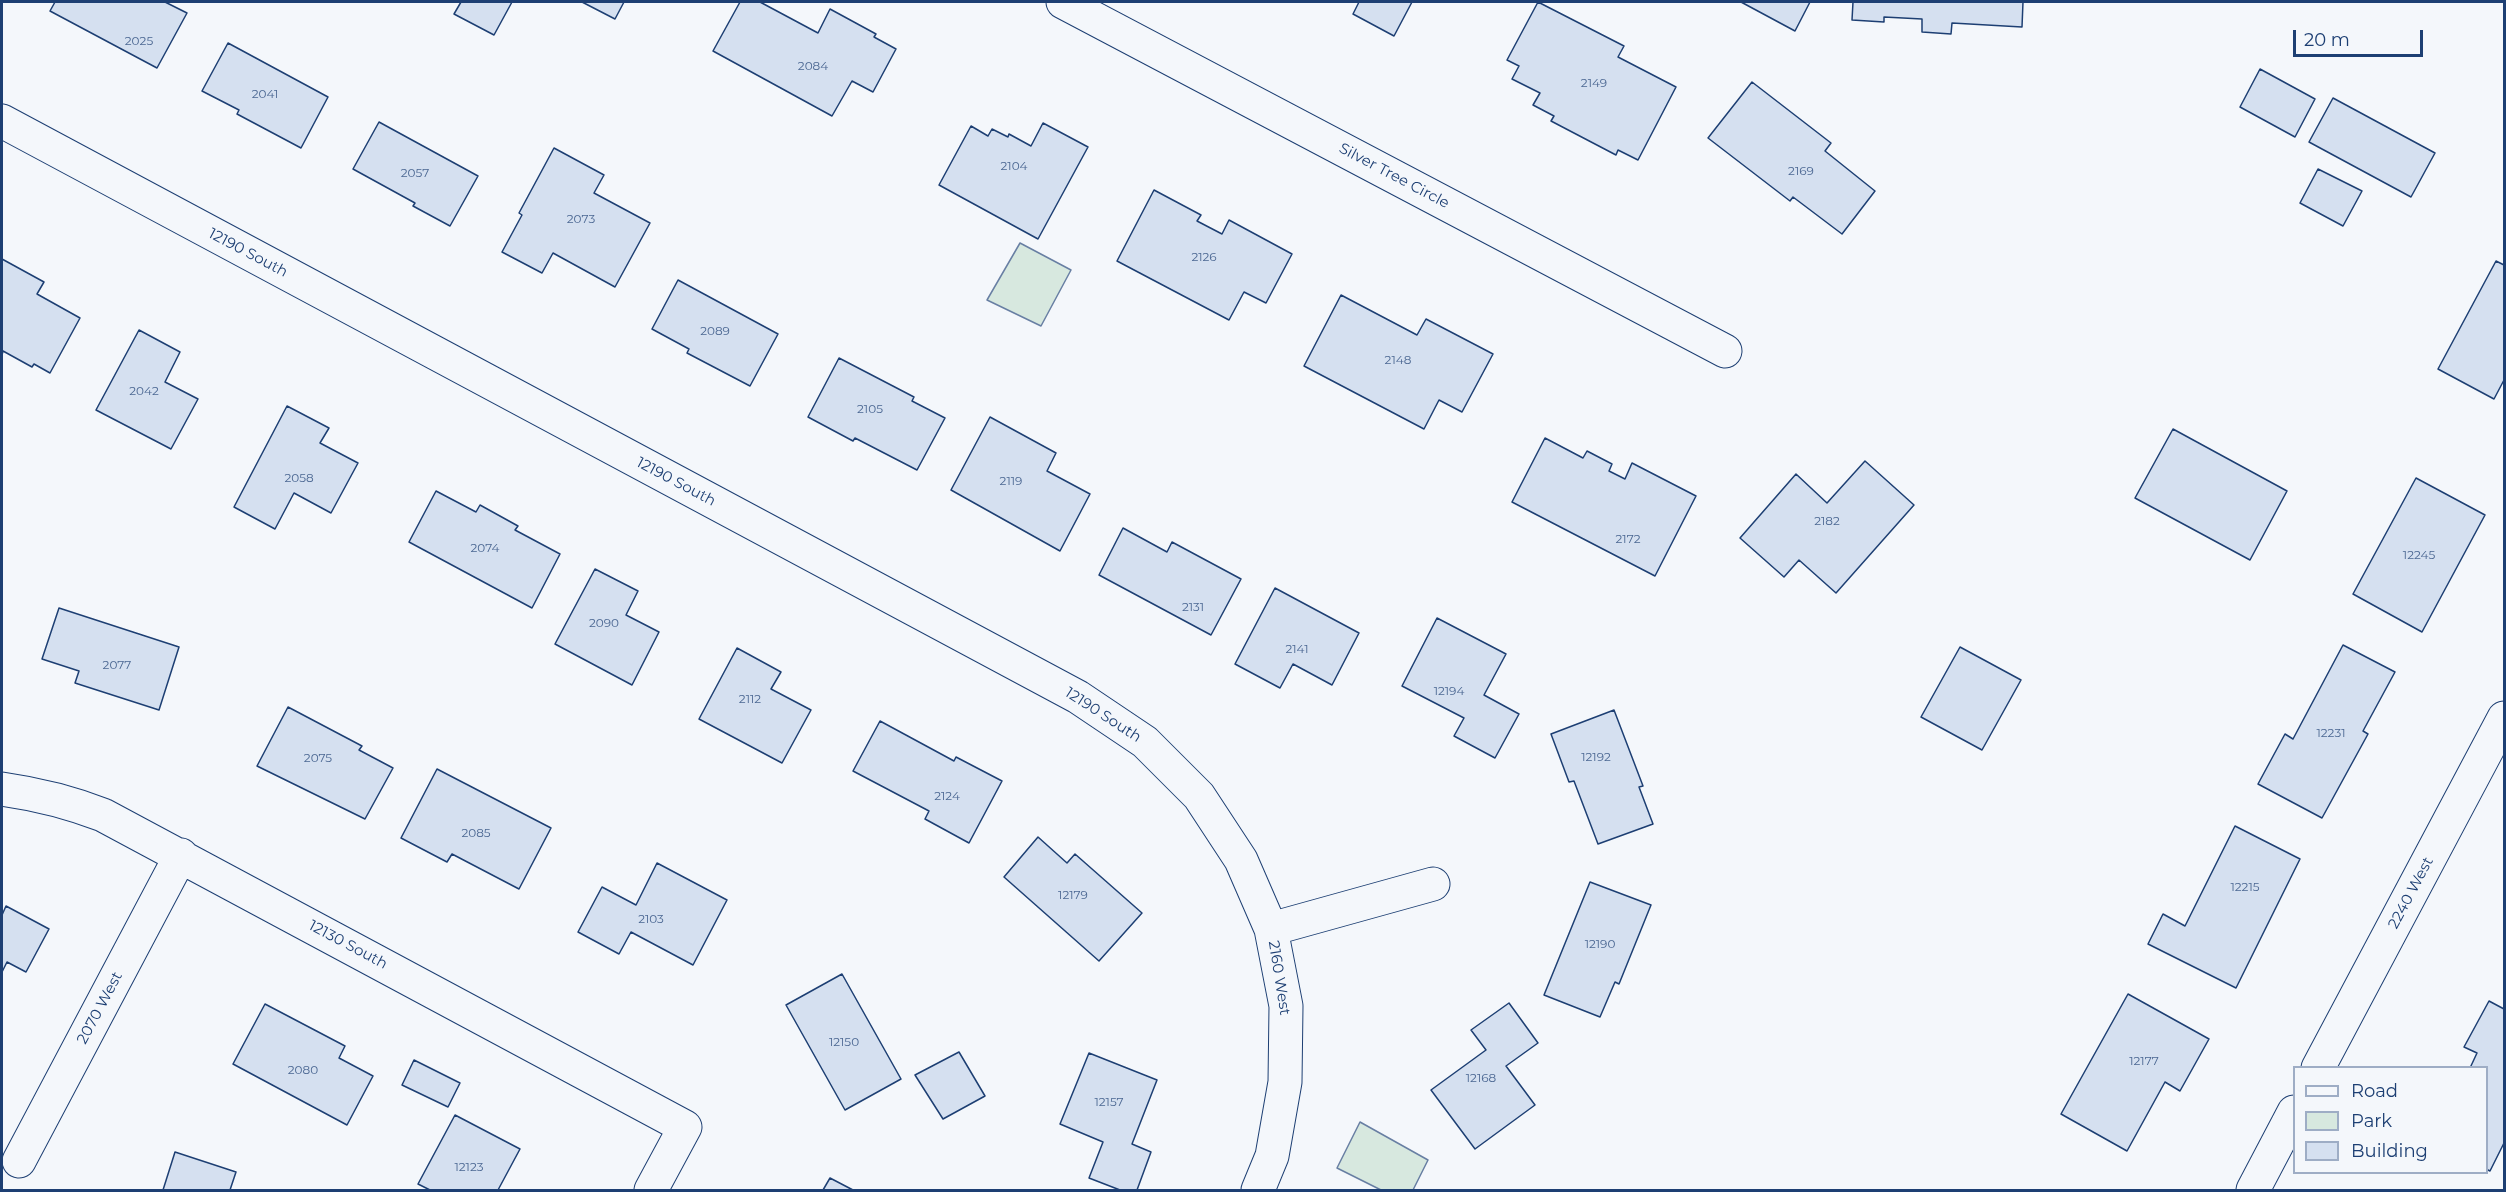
<!DOCTYPE html>
<html>
<head>
<meta charset="utf-8">
<style>
	body { margin:0 }
	#map { position:relative; width:2506px; height:1192px; overflow:hidden; background:#f4f7fb; font-family:Montserrat,sans-serif }
	canvas { display:block }
	.frame { position:absolute; inset:0; border:3px solid #1d3f73; pointer-events:none }
	.legend { position:absolute; left:2293px; top:1066px; width:195px; height:108px; box-sizing:border-box; background:#f4f7fb; border:2px solid #9eadc5; margin:0; padding:8px 10px; list-style:none; font-size:18px; color:#1d3f73 }
	.legend li { display:flex; align-items:center; gap:12px; height:30px }
	.legend b { width:30px; border:2px solid #9eadc5 }
	.scale { position:absolute; left:2293px; top:30px; width:130px; height:27px; box-sizing:border-box; border:3px solid #1d3f73; border-top:0; padding-left:8px; font-size:18px; line-height:21px; white-space:nowrap; color:#1d3f73; -webkit-text-stroke:4px #f4f7fb; paint-order:stroke }
</style>
</head>
<body>
<div id="map">
<canvas width="2506" height="1192"></canvas>
<div class="frame"></div>
<ul class="legend">
<li><b style="height:8px;background:#f4f7fb"></b>Road</li>
<li><b style="height:16px;background:#d7e8df"></b>Park</li>
<li><b style="height:16px;background:#d5e0f0"></b>Building</li>
</ul>
<div class="scale">20 m</div>
</div>
<script>
const ctx = document.querySelector('canvas').getContext('2d');
ctx.lineJoin = 'round';
function fillPath(path, color) { ctx.fillStyle = color; ctx.fill(path, 'evenodd'); }
function trace(path, color, width, dash) { ctx.strokeStyle = color; ctx.lineWidth = width; ctx.lineCap = dash ? 'butt' : 'round'; ctx.setLineDash(dash || []); ctx.stroke(path); }
function label(font, color, halo, rows, align = 'center') {
  ctx.font = font + ' Montserrat,sans-serif'; ctx.lineWidth = 4.5; ctx.setLineDash([]); ctx.textBaseline = 'middle'; ctx.strokeStyle = halo; ctx.fillStyle = color; for (const [text, x, y, turn = 0] of rows) {
    ctx.save(); ctx.translate(x, y); ctx.rotate((+turn || 0) * Math.PI / 180); ctx.textAlign = isNaN(turn) ? turn : align; if (halo) ctx.strokeText(text, 0, 0); ctx.fillText(text, 0, 0); ctx.restore();
  }
}
const green = new Path2D(`
	M1020,243L1071,270L1041,326L987,300Z
	M1360,1122L1428,1160L1413,1190H1381L1337,1168Z`);
const building = new Path2D(`
	M55,2H165L187,13L157,68L50,11Z
	M461,2H512L494,35L454,14Z
	M582,2H624L615,19Z
	M740,2H760L818,33L830,9L876,34L874,37L896,49L873,92L852,81L832,116L713,51Z
	M1359,2H1412L1394,36L1353,14Z
	M1538,2L1624,46L1618,57L1676,87L1638,160L1618,150L1616,155L1551,121L1554,116L1533,105L1540,93L1512,79L1519,66L1507,60Z
	M1741,2H1810L1795,31Z
	M1853,2H2023L2022,27L1952,23L1951,34L1922,32V19L1884,17V22L1852,20Z
	M228,43L328,97L301,148L237,114L239,110L202,91Z
	M2260,69L2315,99L2295,137L2240,107Z
	M1752,82L1831,143L1825,151L1875,191L1842,234L1793,197L1790,201L1708,138Z
	M2333,98L2435,153L2411,197L2309,142Z
	M379,122L478,176L450,226L413,206L415,203L353,169Z
	M1043,123L1088,147L1038,239L939,185L971,126L988,136L992,129L1008,137L1009,134L1031,146Z
	M554,148L604,175L594,193L650,223L615,287L553,253L542,273L502,252L522,215L519,213Z
	M2318,169L2362,191L2343,226L2300,203Z
	M1154,190L1201,215L1197,221L1222,234L1229,220L1292,254L1266,303L1244,292L1229,320L1117,261Z
	M2,259L44,282L37,294L80,318L50,373L34,364L32,367L3,351L2,355Z
	M2496,261L2504,265V380L2494,399L2438,369Z
	M678,280L778,334L750,386L687,353L689,349L652,329Z
	M1341,295L1417,335L1426,319L1493,354L1462,412L1439,400L1424,429L1304,366Z
	M139,330L180,352L165,382L198,399L171,449L96,410Z
	M839,358L914,397L912,401L945,418L917,470L855,438L853,441L808,417Z
	M287,406L329,428L320,443L358,463L331,513L294,493L275,529L234,507Z
	M990,417L1056,453L1047,471L1090,494L1060,551L951,490Z
	M2173,429L2287,491L2250,560L2135,498Z
	M1545,438L1583,458L1587,451L1612,464L1609,471L1625,479L1632,463L1696,496L1655,576L1512,502Z
	M1865,461L1914,505L1836,593L1799,560L1784,577L1740,538L1796,474L1827,503Z
	M2416,478L2485,515L2422,632L2353,594Z
	M436,491L476,512L480,505L518,526L515,530L560,554L532,608L409,542Z
	M1123,528L1167,552L1172,542L1241,579L1211,635L1099,575Z
	M595,569L638,591L626,615L659,632L632,685L555,644Z
	M1275,588L1359,633L1332,685L1293,664L1280,688L1235,664Z
	M59,608L179,647L159,710L75,683L79,671L42,659Z
	M1437,618L1506,654L1484,695L1519,714L1495,758L1454,736L1464,718L1402,686Z
	M2343,645L2395,672L2363,731L2368,734L2322,818L2258,784L2285,734L2293,739Z
	M1960,647L2021,680L1982,750L1921,717Z
	M737,648L781,672L771,689L811,710L782,763L699,719Z
	M288,707L362,746L359,750L393,768L365,819L257,766Z
	M1614,710L1643,786L1639,787L1653,824L1598,844L1574,781L1569,782L1551,734Z
	M880,721L954,761L956,757L1002,781L969,843L925,819L929,811L853,771Z
	M437,769L551,828L519,889L452,854L447,862L401,838Z
	M2235,826L2300,859L2236,988L2148,944L2163,914L2185,926Z
	M1038,837L1067,863L1075,854L1142,913L1099,961L1004,877Z
	M657,863L727,900L693,965L631,932L619,954L578,932L602,887L636,905Z
	M1590,882L1651,905L1619,984L1615,982L1600,1017L1544,995Z
	M6,906L49,929L26,972L7,962L2,972V915Z
	M842,974L901,1079L845,1110L786,1005Z
	M2128,994L2209,1039L2180,1091L2165,1082L2127,1151L2061,1114Z
	M2489,1001L2504,1009V1143L2490,1171L2486,1169V1068H2470L2477,1053L2464,1047Z
	M1509,1003L1538,1043L1506,1066L1535,1105L1475,1149L1431,1090L1486,1050L1471,1030Z
	M265,1004L345,1046L339,1058L373,1076L347,1125L233,1064Z
	M959,1052L985,1096L943,1119L915,1075Z
	M1089,1053L1157,1080L1132,1144L1151,1152L1137,1190H1120L1089,1178L1103,1142L1060,1124Z
	M414,1060L460,1083L448,1107L402,1085Z
	M455,1115L520,1149L498,1190H430L418,1184Z
	M175,1152L236,1172L230,1190H163Z
	M830,1178L853,1190H823Z`);
const street = new Path2D(`
	M1063,2L1725,351
	M2,121L1078,697L1145,742L1199,796L1241,860L1271,929L1286,1006L1285,1082L1272,1156L1258,1190
	M2,789C37,794 70,802 103,815L685,1127L651,1190
	M1271,929L1433,884
	M2318,1068L2504,718
	M19,1161L181,855
	M2253,1190L2294,1112`);
const numberNames = [
	["2025",139,41],
	["2084",813,66],
	["2149",1594,83],
	["2041",265,94],
	["2104",1014,166],
	["2169",1801,171],
	["2057",415,173],
	["2073",581,219],
	["2126",1204,257],
	["2089",715,331],
	["2148",1398,360],
	["2042",144,391],
	["2105",870,409],
	["2058",299,478],
	["2119",1011,481],
	["2182",1827,521],
	["2172",1628,539],
	["2074",485,548],
	["12245",2419,555],
	["2131",1193,607],
	["2090",604,623],
	["2141",1297,649],
	["2077",117,665],
	["12194",1449,691],
	["2112",750,699],
	["12231",2331,733],
	["12192",1596,757],
	["2075",318,758],
	["2124",947,796],
	["2085",476,833],
	["12215",2245,887],
	["12179",1073,895],
	["2103",651,919],
	["12190",1600,944],
	["12150",844,1042],
	["12177",2144,1061],
	["2080",303,1070],
	["12168",1481,1078],
	["12157",1109,1102],
	["12123",469,1167]
];
const streetNames = [
	["Silver Tree Circle",1394,176,28],
	["12190 South",248,253,28],
	["12190 South",676,482,28],
	["12190 South",1103,715,33],
	["2240 West",2411,893,-62],
	["12130 South",348,945,28],
	["2160 West",1279,978,81],
	["2070 West",100,1008,-62]
];
fillPath(green, '#d7e8df');
trace(green, '#687fa3', 1.5);
fillPath(building, '#d5e0f0');
trace(building, '#1d3f73', 1.5);
trace(street, '#1d3f73', 35);
trace(street, '#f4f7fb', 33);
label('12px', '#4b6792', null, numberNames);
label('15px', '#1d3f73', '#f4f7fb', streetNames);
</script>
</body>
</html>
